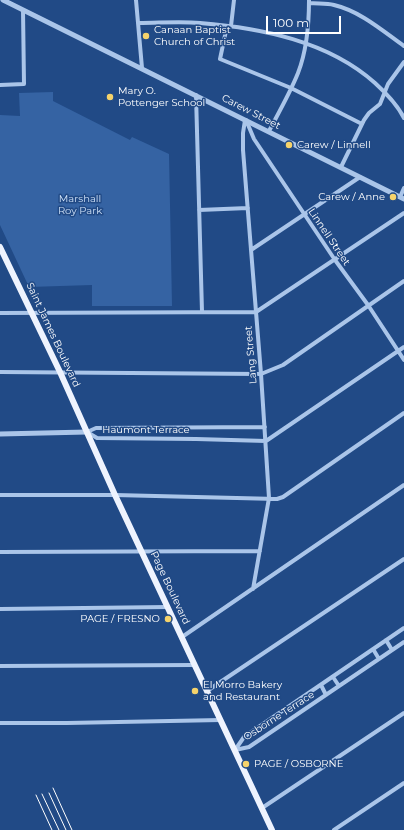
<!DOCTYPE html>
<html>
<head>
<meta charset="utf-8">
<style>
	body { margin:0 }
	#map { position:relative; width:404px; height:830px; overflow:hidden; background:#214a86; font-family:Montserrat,sans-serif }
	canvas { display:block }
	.scale { position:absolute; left:266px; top:16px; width:75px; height:18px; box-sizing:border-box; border:2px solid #fff; border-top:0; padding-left:5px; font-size:12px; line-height:14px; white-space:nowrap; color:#fff; -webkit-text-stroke:3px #214a86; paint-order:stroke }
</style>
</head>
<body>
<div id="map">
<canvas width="404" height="830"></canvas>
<div class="scale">100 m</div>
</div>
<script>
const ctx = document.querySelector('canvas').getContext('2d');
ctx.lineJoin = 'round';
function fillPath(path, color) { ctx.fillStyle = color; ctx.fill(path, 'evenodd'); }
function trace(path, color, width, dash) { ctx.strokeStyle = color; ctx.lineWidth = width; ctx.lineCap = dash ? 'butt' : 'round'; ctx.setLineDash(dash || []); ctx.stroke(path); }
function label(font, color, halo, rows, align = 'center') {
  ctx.font = font + ' Montserrat,sans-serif'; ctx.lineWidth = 3; ctx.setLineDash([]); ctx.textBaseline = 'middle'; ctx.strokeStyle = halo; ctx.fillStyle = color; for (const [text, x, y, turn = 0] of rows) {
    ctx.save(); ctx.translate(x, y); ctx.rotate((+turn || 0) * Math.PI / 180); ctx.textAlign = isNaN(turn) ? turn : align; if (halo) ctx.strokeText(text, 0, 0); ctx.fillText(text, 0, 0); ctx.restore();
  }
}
const green = new Path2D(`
	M53,92V101L130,140L132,137L169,154L172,306H92V285L29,287L0,225V115L20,116L19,93Z`);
const minor = new Path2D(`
	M136,0L142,68
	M309,3C318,4 326,3 334,5C360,11 383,31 404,46
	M139,23C159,23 180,21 200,23C261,28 328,41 375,83C386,93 397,104 404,118
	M227,26L220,59L291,88L362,124
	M231,26L234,0
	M0,85L24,84L23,10
	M196,95L202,312
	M245,120L243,133V150L261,374L269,498L253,589
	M246,120L254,139L335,260L368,305L404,360
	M269,131C279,112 290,93 298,73C307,50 309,25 309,0
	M341,167L364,120L369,113L380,104L388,84L404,62
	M400,197L404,188
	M199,210L248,208
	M251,250L360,177
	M0,313L256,312L404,213
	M0,372L261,374L283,365L404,281
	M87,432L97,438L196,439L266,441L404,347
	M87,432L96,428L265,427
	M0,495H115L277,499L283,497L404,413
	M0,552L260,551
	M0,609L168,607
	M182,637L404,485
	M386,640L392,650
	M373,649L379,659
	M0,666L194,665
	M333,677L339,686
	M321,685L326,695
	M207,691L404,559
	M0,723H67L221,720
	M235,750L244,737L404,628
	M235,750L249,747L404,642
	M262,808L404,713
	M334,830L404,783`);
const tertiary = new Path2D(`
	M3,0L404,199
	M0,434L87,432`);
const primary = new Path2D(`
	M0,247L60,372L115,495L272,830`);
const tram = new Path2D(`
	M53,788L72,830
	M49,793L66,830
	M42,794L59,830
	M36,795L52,830`);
const markers = [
	[146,36,4,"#f6d36b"],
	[110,97,4,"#f6d36b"],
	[289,145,4,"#f6d36b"],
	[393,197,4,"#f6d36b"],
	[168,619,4,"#f6d36b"],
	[195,691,4,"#f6d36b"],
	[246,764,4,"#f6d36b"]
];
const poiNames = [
	["Canaan Baptist",154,30],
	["Church of Christ",154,42],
	["Mary O.",118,91],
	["Pottenger School",118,103],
	["Carew / Linnell",297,145],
	["Carew / Anne",385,197,"right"],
	["PAGE / FRESNO",160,619,"right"],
	["El Morro Bakery",203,685],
	["and Restaurant",203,697],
	["PAGE / OSBORNE",254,764]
];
const streetNames = [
	["Carew Street",251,112,27],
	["Linnell Street",329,237,56],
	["Saint James Boulevard",53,335,65],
	["Lang Street",251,355,-95],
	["Haumont Terrace",146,430],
	["Page Boulevard",170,588,65],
	["Osborne Terrace",279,716,-33]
];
const parkNames = [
	["Marshall",80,199],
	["Roy Park",80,211]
];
fillPath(green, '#3563a3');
trace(minor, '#aac5e9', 4);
trace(tertiary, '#aac5e9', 5);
trace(primary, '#eef3fe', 6);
trace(tram, '#fff', 1);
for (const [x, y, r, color] of markers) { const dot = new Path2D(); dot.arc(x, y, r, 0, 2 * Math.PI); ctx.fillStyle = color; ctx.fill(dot); trace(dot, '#214a86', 1.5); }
label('10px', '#fff', '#214a86', poiNames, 'left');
label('10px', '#fff', '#214a86', streetNames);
label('10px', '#cee0f7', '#214a86', parkNames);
</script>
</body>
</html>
